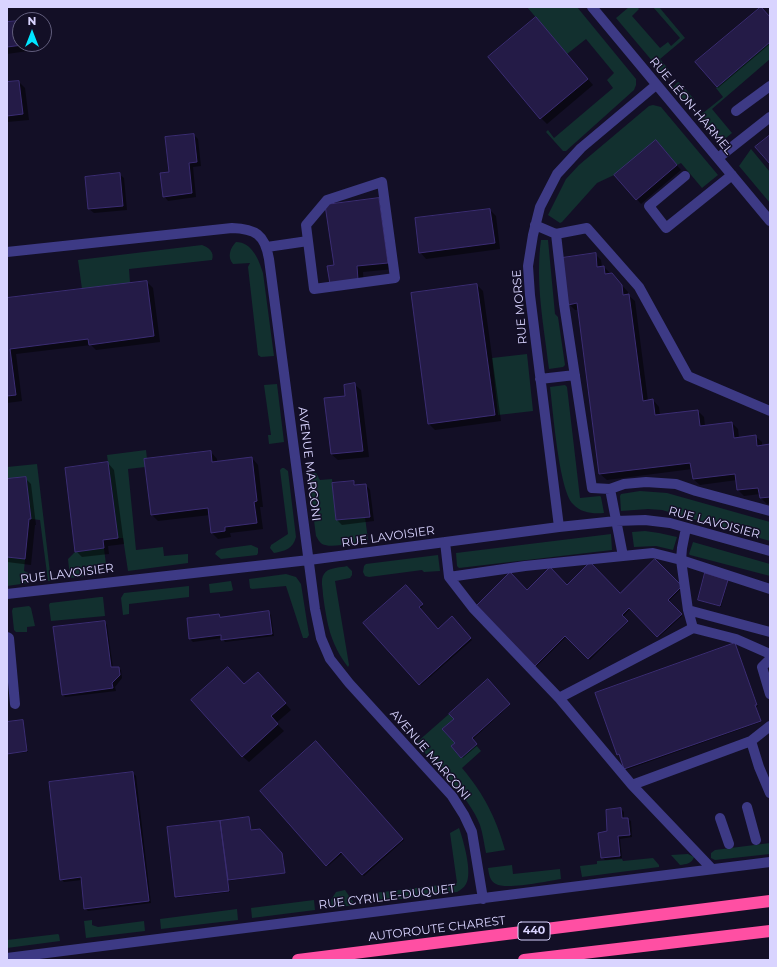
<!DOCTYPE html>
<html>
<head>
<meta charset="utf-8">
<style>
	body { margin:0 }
	#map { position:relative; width:777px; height:967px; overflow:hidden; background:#130f26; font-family:Montserrat,sans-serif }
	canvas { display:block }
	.frame { position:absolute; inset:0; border:8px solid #d9d4ff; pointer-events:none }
	.north { position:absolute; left:12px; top:12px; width:40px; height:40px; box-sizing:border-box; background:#130f26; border:1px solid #625e7d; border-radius:50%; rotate:0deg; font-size:11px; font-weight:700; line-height:16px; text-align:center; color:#d9d4ff }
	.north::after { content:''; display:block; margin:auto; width:14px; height:18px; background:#00e5ff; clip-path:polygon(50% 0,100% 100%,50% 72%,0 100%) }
</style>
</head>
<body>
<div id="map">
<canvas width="777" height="967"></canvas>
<div class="frame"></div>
<div class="north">N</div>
</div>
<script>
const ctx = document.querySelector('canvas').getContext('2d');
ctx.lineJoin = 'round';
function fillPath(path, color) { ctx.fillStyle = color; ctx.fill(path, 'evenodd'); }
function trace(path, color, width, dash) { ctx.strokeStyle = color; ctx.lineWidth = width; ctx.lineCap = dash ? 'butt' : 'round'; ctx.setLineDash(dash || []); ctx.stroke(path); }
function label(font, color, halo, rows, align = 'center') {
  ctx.font = font + ' Montserrat,sans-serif'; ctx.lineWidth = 3; ctx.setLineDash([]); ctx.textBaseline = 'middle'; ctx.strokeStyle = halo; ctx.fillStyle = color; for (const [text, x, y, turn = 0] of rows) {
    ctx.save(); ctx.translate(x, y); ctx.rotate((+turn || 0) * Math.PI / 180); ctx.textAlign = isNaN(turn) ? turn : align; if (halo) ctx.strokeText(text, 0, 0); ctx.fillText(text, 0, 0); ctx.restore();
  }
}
const green = new Path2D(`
	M527,7H577L636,79V85L634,90L566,151H563L546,132L548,130L554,138L613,88L607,80L614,73L586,39L567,54Z
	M629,7H637L639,9L632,16L660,48L668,42L671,46L680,38L653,7H659L685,38L660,59L669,70V71L664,75L616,18Z
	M770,42V59L712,109L732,133L721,142H719L698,117L723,97L716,88Z
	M678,82L680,83L694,99L693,101L688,105L673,87Z
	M653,105L661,107L718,175L702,188L681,163L677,165L656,140L614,175L597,183L562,222L560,223L548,215L566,179L579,165L649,106Z
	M751,149L770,172V203L739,166Z
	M541,240H548L555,314L558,317L565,365L563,367L549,369C544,326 535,283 541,240Z
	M236,242C252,242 259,260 263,273L274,356L261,357L258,355L248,267L250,263L233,264C227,257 230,248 236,242Z
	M202,245C208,247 215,252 212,260L129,269L130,283L82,289L78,260Z
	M527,354L533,411L498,415L492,358Z
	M277,384L284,442L269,444L268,435H271L264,385Z
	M565,385L567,387L580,498L600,496L601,497L604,513C593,514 581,513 573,504C559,490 553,410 550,387Z
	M146,450L147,459L145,467L128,469L136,550L163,547L164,556L188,554V563L128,571L123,538H118L107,455Z
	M37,464L51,581H48L40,520L31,519L26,477L7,479V467Z
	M282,468H284L288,471L296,537C293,549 285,551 274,553L270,548L271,545L288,534L280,470Z
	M316,473L320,480L332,479L336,520L365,517L368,540C358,542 331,549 322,544C319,542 318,539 316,536L308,474Z
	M640,491L667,493L770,522V541L662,510L648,509L621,511L620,496L621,494Z
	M645,531L659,533L677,537L673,550L656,546L634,547L632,532Z
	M611,534L612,550L459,568L457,566L456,553Z
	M693,542L770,564V576L690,555L689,554Z
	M251,545L258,548V553L257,555L221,559L215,554L217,551L221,549Z
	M104,548L107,573L70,578L68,559L75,552Z
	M438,555L440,571L424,572L422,570L369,577L365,576L363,572L364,566L366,564Z
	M7,557L25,559L24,571L28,573V583L7,586Z
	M347,566L352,571V575L350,578L335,581L349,665L348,667C330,643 327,624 323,595C323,588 320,580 324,574C328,567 340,568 347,566Z
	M286,574L296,577L301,584L309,635L307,638H303L286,586L252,589L250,588L249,579Z
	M231,581L233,590L231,591L210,593L209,584Z
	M189,586V597L129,604V614L123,615L121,598L124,593Z
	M100,597H103L105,616L51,621L49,605L50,603Z
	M29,606L31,608L35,626L27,627V632H16L14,630L12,611L13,608Z
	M449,714L454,719L442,729L455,743L451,746L461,758L476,745L481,751L462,768C484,794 496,818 505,850L486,853C484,844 483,834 480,825C469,796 436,766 416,743Z
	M459,828C463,839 473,873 466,884C464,888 460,890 457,892L375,902L374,893L457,883L450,833Z
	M770,843V854L715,860L711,858V853L715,850Z
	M688,854L694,857C692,864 686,864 680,865L671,855Z
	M653,858L659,865V867L582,877L580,866L597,864V861L622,859L623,861Z
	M512,865L513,874L560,869L561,879C548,881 506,890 496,884C490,881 489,875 488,868Z
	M345,890L355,905L332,908L331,900L336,892Z
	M314,900L315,910L252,918L251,908Z
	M237,909L238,920L161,929L160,919Z
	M92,920V925L98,927L144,921L145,931L86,938L84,921Z
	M58,934L59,935L60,941L7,948V940Z`);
const shadow = new Path2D(`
	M770,18V44L718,88L697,62Z
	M20,22V44H28V51L7,54V23Z
	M542,25L593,85L547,124L541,118Z
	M19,82L25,88L29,120L7,122V83Z
	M194,135L198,139L201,166L193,167L196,197L168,201L164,196L170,173Z
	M660,146L681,170L641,204L616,175Z
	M119,174L124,178L127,210L94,213L89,209Z
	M378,199L385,205L394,269L363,272L364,286L335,266Z
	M490,210L496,216L500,249L426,259L420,252Z
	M595,254L601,260L602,267H604L618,281L628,292V295L635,301L648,401L653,400L659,407L660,416L698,411L704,417L705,426L732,423L738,429L739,438L755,436L762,442V446L770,445V503L767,504L761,498L760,494L744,496L738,490L737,480L700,485L693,479L692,469L607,480L600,474L579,310H575L569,304Z
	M147,282L153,288L160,342L96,350L91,345L16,354L22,401L7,403V299Z
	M477,285L483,291L501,421L435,430L429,424Z
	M354,384L361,390L369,457L338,460L331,454L346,396Z
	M211,452L217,459V462L252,458L258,465L263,507H260L263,529L230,533L231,537L218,539L212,533L210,515L158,521L152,515Z
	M108,463L114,470L124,544L108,546L109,554L82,557L76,551Z
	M25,478L31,484L36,525H35L31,565L7,562V480Z
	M353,482L358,486L366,485L370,490L374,521L342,525L337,520L334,484Z
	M655,560L682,588L668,602L682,616L659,637L631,608L623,617L628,622L590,660L567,636L537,666L477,606L527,591L567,586L620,595Z
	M727,581L728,582L721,607L699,600Z
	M406,587L423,606L420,609L438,631L452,618L472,640L421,685L365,623Z
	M268,612L271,615L274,636L225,642L222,638L193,642L190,639L188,618L219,615L221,617Z
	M105,622L107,625L113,668H118L121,670L122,678L115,687L116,691L65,697L63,695Z
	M735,644L758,706L756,707L761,722L626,770L620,755L618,754Z
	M264,679L291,710L276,723L284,731L249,762L242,756L244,686Z
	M488,680L510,705L472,740L477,746L463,758L452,746L456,743L455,719Z
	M23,721L28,752L7,754V723Z
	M316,742L404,840L364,876L343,853L328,866L261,791Z
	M133,773L136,776L151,903L88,911L85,908L82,880L64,882L61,879Z
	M621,809L624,812V819H628L631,821L632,837L620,839L622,858L605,860L602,857L608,832Z
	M249,818L252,831L260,830L283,856L285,873L228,881L230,892L177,898L168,828Z`);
const building = new Path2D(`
	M761,7L770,17V42L717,87L695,62Z
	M536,17L588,79L540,119L488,57Z
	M20,21V44L23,45L7,47V22Z
	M19,81L23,114L7,116V82Z
	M194,134L197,162L189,163L192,193L163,197L160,173L169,172L165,137Z
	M770,135V164L755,147Z
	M656,140L677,165L636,200L614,175Z
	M120,173L123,206L88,209L85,177Z
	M379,198L388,263L357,266L358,280L330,284L327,266L334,265L325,205Z
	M490,209L495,243L419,253L415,218Z
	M596,253L597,267L604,266L605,274L612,273L622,285L623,295L629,294L643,401L653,399L655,415L698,410L700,426L732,422L734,438L756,435L757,446L770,444V497L760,498L758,488L737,490L735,474L693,479L690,463L599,474L577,303L568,305L562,258Z
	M147,281L154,336L89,345L88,339L10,349L16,395L7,396V298Z
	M477,284L495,415L428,424L411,293Z
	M355,383L363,451L331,454L324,398L345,396L344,385Z
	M211,451L212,462L252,457L257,501L254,502L257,523L225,527V531L211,533L208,508L151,515L144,459Z
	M108,462L118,538L103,540L104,548L75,552L65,468Z
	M26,477L31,519H29L25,559L7,557V479Z
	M354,481V485L366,484L370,517L336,520L332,483Z
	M655,559L682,586L668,600L682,614L657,637L629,608L622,615L628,621L588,659L565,636L535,666L476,606L510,572L527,590L550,567L567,585L590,562L620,593Z
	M705,573L728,580L720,606L698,600Z
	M406,585L423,604L419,607L438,629L452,616L471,638L419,685L363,623Z
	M269,611L272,634L221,640V635L189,639L187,618L219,614L220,617Z
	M105,621L111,667H119L120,675L112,683L113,688L62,695L53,627Z
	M735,643L757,705H755L761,721L624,769L619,754L617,755L595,693Z
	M228,667L244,684L258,672L286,703L271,716L278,724L242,757L191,700Z
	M488,679L510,704L472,738L477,744L461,758L451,746L455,743L442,729L454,719L449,714Z
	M23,720L27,751L7,754V722Z
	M316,741L403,839L362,875L341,852L326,866L260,791Z
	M133,772L149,901L84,909L81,877L60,880L49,782Z
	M621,808L622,818H628L630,835L618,836L620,856L601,858L598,833L607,831L606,810Z
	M249,817L251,830L260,829L282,853L285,873L228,880L220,821Z
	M220,821L229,891L175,897L167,827Z`);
const minor = new Path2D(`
	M592,7L770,221
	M736,111L770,86
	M718,158L770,117
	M685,176L649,206L666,228L732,175
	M535,225L556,234L587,228L639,287L688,376L770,411
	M556,234L564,304L592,488L610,489L623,556L653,553L681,560L688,610L693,628
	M267,247L308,241L314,289L395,278L382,182L327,200L306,225L308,241
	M7,252L232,228C255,229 265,234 269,259L315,609L321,638L330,659L349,683L452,796L464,815L472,832L483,899
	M540,379L575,375
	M610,489L624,484L646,482L676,484L696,491L770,511
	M559,527L530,295L528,266L533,235L540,207L557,174L581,148L656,85
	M686,528L682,548L681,560L770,589
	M445,542L449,577L525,566L623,556
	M449,577L473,608L559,698
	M7,594L309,560L559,527L616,521L645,520L670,523L770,551
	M688,610L770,632
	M7,637L9,638L15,704
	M770,659L762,667L770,694
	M751,741L759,767L770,793
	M632,785L559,698L693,628L736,639L770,654
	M747,807L756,840
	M720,818L729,844
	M712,869L632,785L751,741L770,726
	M7,958L770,862`);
const highway = new Path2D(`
	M298,960L770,901
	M524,960L770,931`);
const shields = [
	[534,931,32]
];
const shieldNames = [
	["440",534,931]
];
const streetNames = [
	["RUE LÉON-HARMEL",691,106,50],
	["RUE MORSE",520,307,-95],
	["AVENUE MARCONI",309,464,83],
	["RUE LAVOISIER",714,523,15],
	["RUE LAVOISIER",388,537,-8],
	["RUE LAVOISIER",67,574,-7],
	["AVENUE MARCONI",430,755,49],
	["RUE CYRILLE-DUQUET",387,897,-7],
	["AUTOROUTE CHAREST",437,929,-7]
];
fillPath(green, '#12302f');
fillPath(shadow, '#0007');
fillPath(building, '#241b47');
trace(building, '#3b2d73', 1);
trace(minor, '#3d3a85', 10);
trace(highway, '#ff4fa3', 12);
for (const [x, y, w] of shields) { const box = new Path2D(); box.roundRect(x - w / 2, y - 9, w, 18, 3); ctx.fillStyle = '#130f26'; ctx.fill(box); trace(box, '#d9d4ff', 1); }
label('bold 11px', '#d9d4ff', null, shieldNames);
label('12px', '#d9d4ff', '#130f26', streetNames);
</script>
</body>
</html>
